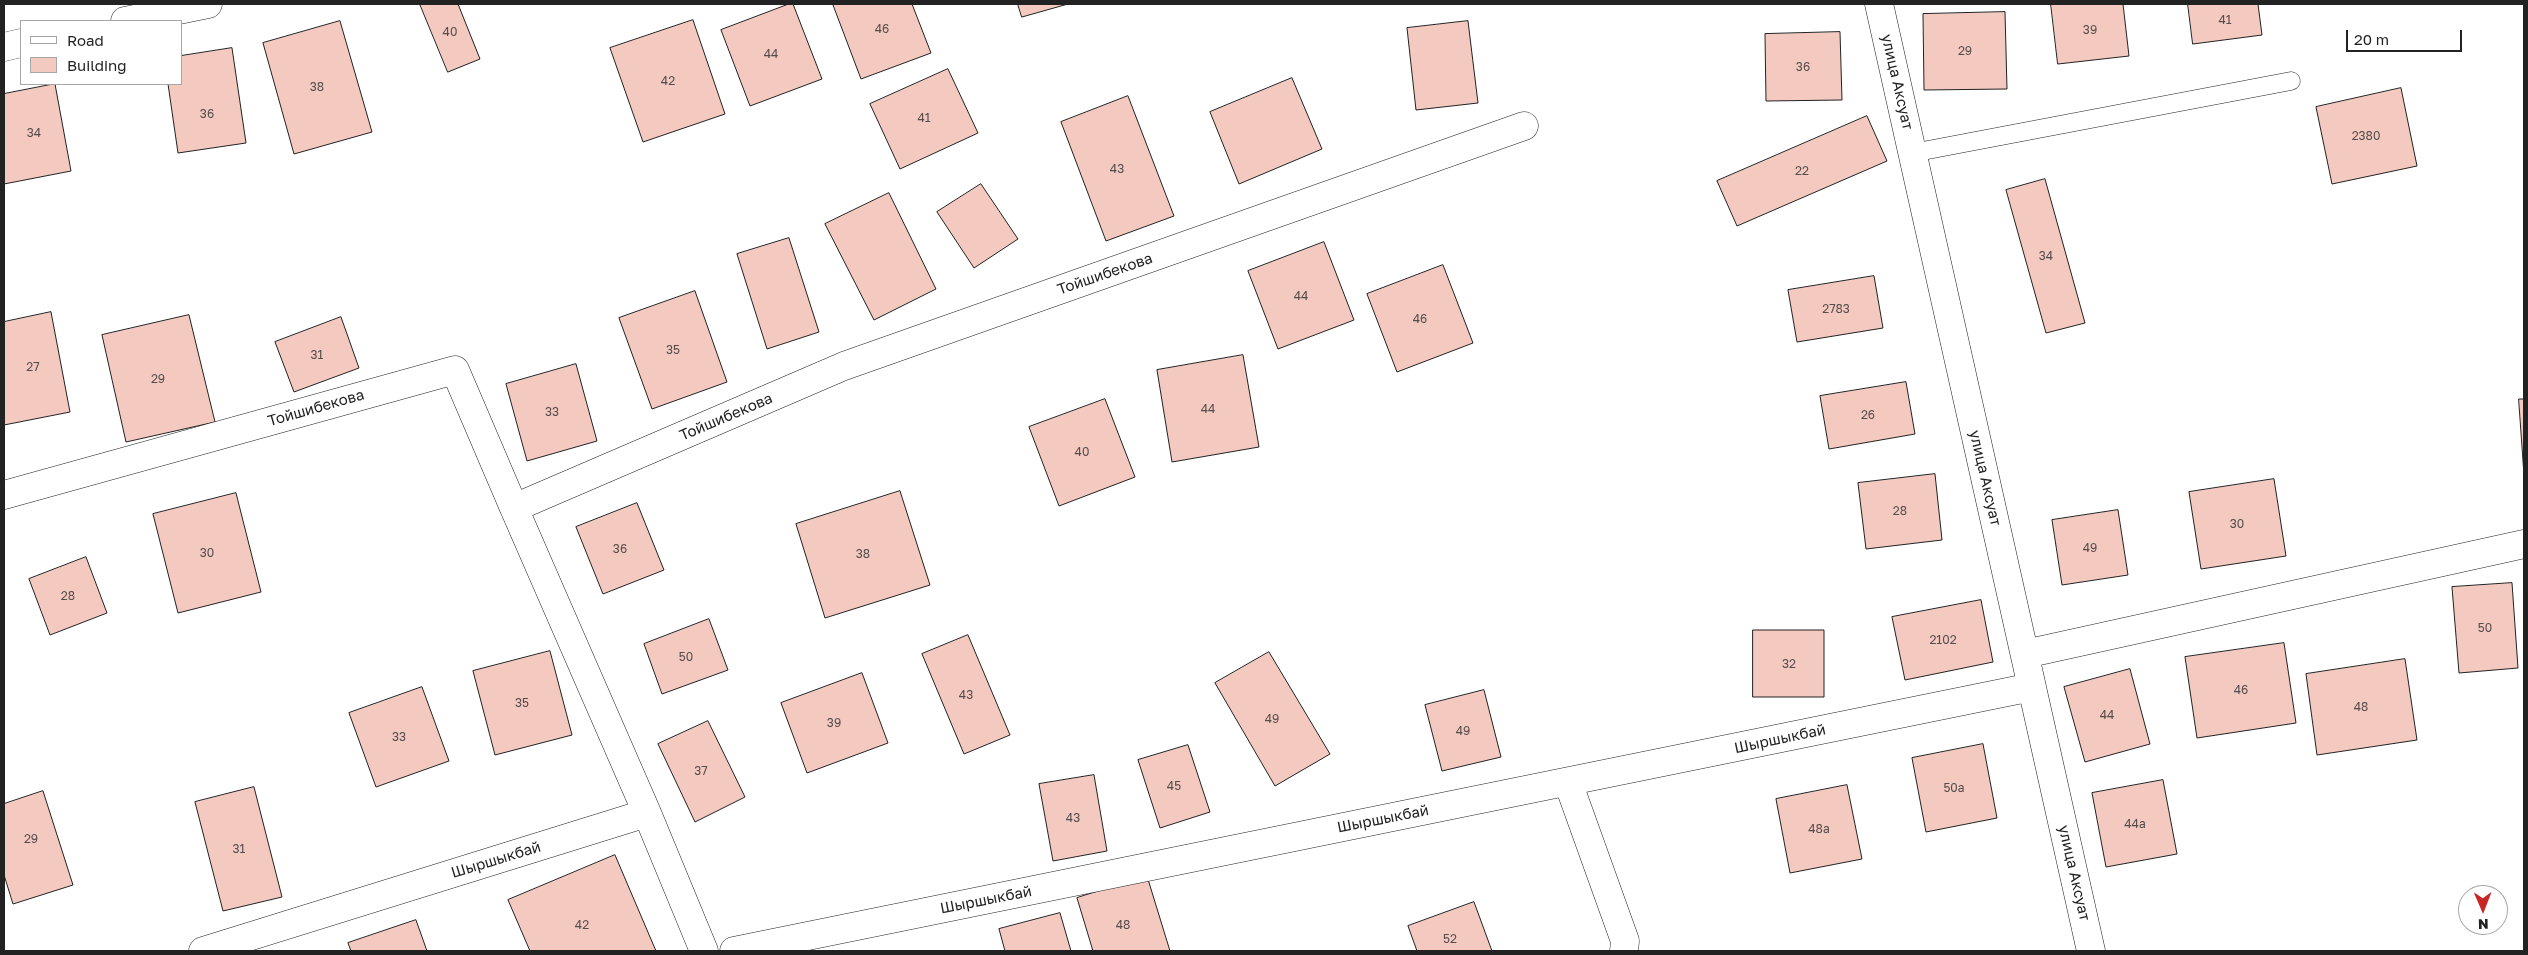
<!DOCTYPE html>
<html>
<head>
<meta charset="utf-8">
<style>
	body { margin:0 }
	#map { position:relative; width:2528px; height:955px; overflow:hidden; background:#fff; font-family:"Golos Text",sans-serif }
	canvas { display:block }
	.frame { position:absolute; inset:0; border:5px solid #222; pointer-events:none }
	.legend { position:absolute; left:20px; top:20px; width:162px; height:65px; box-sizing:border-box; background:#fff; border:1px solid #a7a7a7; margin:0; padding:6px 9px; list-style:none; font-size:15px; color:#222 }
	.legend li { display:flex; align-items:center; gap:10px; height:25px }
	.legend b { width:25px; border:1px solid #a7a7a7 }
	.north { position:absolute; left:2458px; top:885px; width:50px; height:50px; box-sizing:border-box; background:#fff; border:1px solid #a7a7a7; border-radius:50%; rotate:179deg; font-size:14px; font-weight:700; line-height:20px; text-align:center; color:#222 }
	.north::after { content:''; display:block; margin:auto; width:18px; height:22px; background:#c62828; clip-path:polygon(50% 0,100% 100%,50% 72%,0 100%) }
	.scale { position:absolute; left:2346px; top:30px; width:116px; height:22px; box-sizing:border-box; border:2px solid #222; border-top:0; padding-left:6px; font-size:15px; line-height:18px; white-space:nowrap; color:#222; -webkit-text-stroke:4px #fff; paint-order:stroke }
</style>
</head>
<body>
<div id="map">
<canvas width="2528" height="955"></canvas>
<div class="frame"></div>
<ul class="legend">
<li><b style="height:6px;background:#fff"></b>Road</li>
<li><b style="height:14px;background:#f3c9c0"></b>Building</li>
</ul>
<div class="north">N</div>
<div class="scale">20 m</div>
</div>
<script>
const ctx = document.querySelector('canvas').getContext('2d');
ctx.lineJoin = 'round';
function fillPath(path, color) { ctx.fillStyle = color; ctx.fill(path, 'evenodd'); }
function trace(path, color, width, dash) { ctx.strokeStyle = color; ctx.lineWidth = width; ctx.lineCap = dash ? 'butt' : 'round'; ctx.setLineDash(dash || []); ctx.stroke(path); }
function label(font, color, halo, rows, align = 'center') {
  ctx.font = font + ' "Golos Text",sans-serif'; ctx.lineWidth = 4; ctx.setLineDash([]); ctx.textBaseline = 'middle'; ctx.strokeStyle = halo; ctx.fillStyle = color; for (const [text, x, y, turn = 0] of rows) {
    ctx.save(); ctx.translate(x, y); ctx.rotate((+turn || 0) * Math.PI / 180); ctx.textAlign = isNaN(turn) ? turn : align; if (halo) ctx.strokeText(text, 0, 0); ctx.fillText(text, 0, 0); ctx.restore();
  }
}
const building = new Path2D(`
	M420,4H458L480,59L448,72Z
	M789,4H793L822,79L750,106L721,30Z
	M838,4H912L931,53L861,79L833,5Z
	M1018,4H1068L1022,17Z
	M2051,4H2123L2129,56L2058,64Z
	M2188,4H2258L2262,35L2193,44Z
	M2005,12L2007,89L1924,90L1923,14Z
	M693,20L725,114L643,142L610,48Z
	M340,21L372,132L294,154L263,43Z
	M1468,21L1478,103L1416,110L1407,28Z
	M1840,32L1842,100L1766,101L1765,34Z
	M232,48L246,143L178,153L168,84H181V56Z
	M948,69L978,133L900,169L870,104Z
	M1292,78L1322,149L1239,184L1210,112Z
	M55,84L71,171L4,184V94Z
	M2401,88L2417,166L2332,184L2316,107Z
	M1128,96L1174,216L1106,241L1061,122Z
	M1867,116L1887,161L1737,226L1717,181Z
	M2045,179L2085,323L2046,333L2006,190Z
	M981,184L1018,239L974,268L937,212Z
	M889,193L936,289L874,320L825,224Z
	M789,238L819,332L767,349L737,254Z
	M1324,242L1354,320L1278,349L1248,271Z
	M1443,265L1473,343L1397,372L1367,294Z
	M1874,276L1883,328L1797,342L1788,290Z
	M695,291L727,382L652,409L619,318Z
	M51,312L70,412L4,425V322Z
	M189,315L215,422L126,442L102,335Z
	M341,317L359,368L294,392L275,342Z
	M1243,355L1259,447L1172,462L1157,370Z
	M576,364L597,441L527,461L506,384Z
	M1906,382L1915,434L1829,449L1820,396Z
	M1105,399L1135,477L1059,506L1029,427Z
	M2519,399H2524V475Z
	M1935,474L1942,540L1866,549L1858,483Z
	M2274,479L2286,556L2201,569L2189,492Z
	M900,491L930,585L825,618L796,524Z
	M236,493L261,592L178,613L153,514Z
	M637,503L664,570L603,594L576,527Z
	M2118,510L2128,575L2062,585L2052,520Z
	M86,557L107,613L50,635L29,579Z
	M2512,583L2518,668L2459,673L2452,587Z
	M1981,600L1993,662L1905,680L1892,617Z
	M709,619L728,670L662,694L644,644Z
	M1753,630H1824V697H1753Z
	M968,635L1010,735L964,754L922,654Z
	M2284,643L2296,723L2197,738L2185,657Z
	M550,651L572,735L495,755L473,671Z
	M1269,652L1330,754L1275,786L1215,683Z
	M2405,659L2417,740L2317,755L2306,674Z
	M2130,669L2150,744L2085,762L2064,687Z
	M862,673L888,743L807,773L781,703Z
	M422,687L449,761L376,787L349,713Z
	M1484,690L1501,757L1442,771L1425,705Z
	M708,721L745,797L695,822L658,744Z
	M1983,744L1997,818L1926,832L1912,758Z
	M1188,745L1210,812L1160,828L1138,760Z
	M1094,775L1107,851L1053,861L1039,784Z
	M2163,780L2177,854L2106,867L2092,793Z
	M1847,785L1862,859L1790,873L1776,799Z
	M254,787L282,897L223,911L195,802Z
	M43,791L73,885L13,904L4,875V804Z
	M615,855L656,951H530L508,900Z
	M1147,876L1170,951H1093L1077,898Z
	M1474,902L1492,951H1417L1408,926Z
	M1060,913L1071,951H1005L999,929Z
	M416,920L427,951H351L348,943Z`);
const lane = new Path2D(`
	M1912,153L2291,81`);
const street = new Path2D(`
	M1879,4L2091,951
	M125,21L208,4
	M4,47L21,43
	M4,495L455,370L514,508L844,366L1524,126
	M514,508L647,813
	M2025,654L2524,544
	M1568,782L1625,941L1624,951
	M203,951L647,813L704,951
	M734,951L2032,687`);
const numberNames = [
	["41",2225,20],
	["46",882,29],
	["39",2090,30],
	["40",450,32],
	["29",1965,51],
	["44",771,54],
	["36",1803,67],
	["42",668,81],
	["38",317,87],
	["36",207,114],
	["41",924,118],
	["34",34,133],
	["2380",2366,136],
	["43",1117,169],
	["22",1802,171],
	["34",2046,256],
	["44",1301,296],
	["2783",1836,309],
	["46",1420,319],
	["35",673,350],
	["31",317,355],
	["27",33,367],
	["29",158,379],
	["44",1208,409],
	["33",552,412],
	["26",1868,415],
	["40",1082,452],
	["28",1900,511],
	["30",2237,524],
	["49",2090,548],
	["36",620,549],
	["30",207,553],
	["38",863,554],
	["28",68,596],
	["50",2485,628],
	["2102",1943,640],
	["50",686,657],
	["32",1789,664],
	["46",2241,690],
	["43",966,695],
	["35",522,703],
	["48",2361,707],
	["44",2107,715],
	["49",1272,719],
	["39",834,723],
	["49",1463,731],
	["33",399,737],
	["37",701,771],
	["45",1174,786],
	["50а",1954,788],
	["43",1073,818],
	["44а",2135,824],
	["48а",1819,829],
	["29",31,839],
	["31",239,849],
	["42",582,925],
	["48",1123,925],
	["52",1450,939]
];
const streetNames = [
	["улица Аксуат",1897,82,77],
	["Тойшибекова",1105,274,-19],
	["Тойшибекова",316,408,-16],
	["Тойшибекова",726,417,-23],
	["улица Аксуат",1985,478,77],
	["Шыршыкбай",1780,739,-12],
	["Шыршыкбай",1383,819,-11],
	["Шыршыкбай",496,860,-17],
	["улица Аксуат",2074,873,77],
	["Шыршыкбай",986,900,-11]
];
fillPath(building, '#f3c9c0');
trace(building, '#222', 1);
trace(lane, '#222', 19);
trace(street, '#222', 29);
trace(lane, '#fff', 18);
trace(street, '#fff', 28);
label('12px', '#564c4a', null, numberNames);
label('15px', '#222', '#fff', streetNames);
</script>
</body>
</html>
